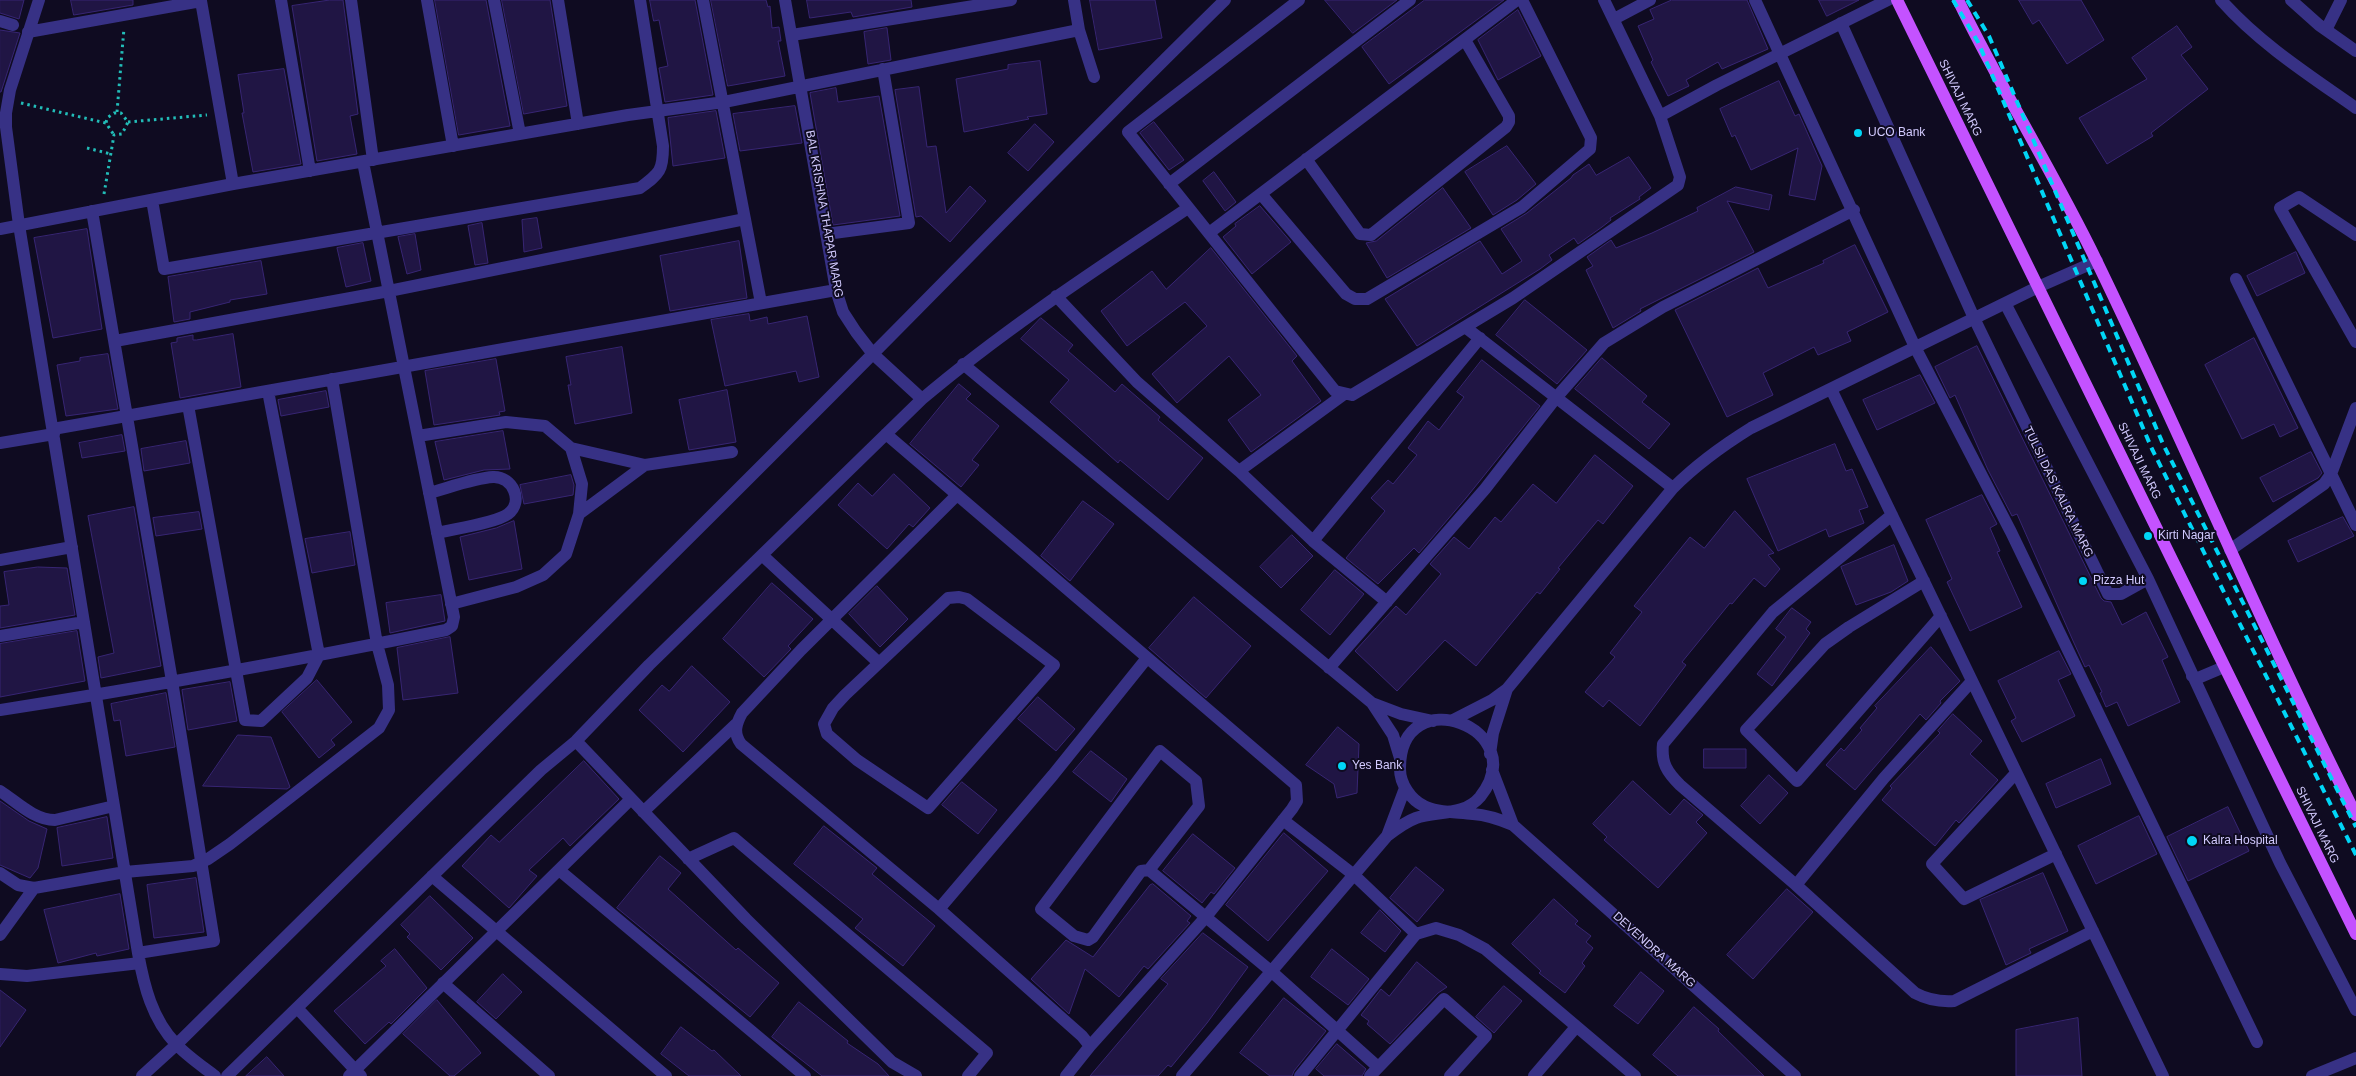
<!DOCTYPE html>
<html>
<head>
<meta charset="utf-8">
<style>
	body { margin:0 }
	canvas { display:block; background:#0f0b21 }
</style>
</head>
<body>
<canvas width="2356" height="1076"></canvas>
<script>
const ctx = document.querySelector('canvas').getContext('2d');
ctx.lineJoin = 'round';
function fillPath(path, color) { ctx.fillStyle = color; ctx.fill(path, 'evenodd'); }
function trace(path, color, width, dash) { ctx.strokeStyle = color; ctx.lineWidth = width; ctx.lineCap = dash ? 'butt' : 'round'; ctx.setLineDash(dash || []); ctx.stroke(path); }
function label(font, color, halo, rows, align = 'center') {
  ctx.font = font + ' Arial,sans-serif'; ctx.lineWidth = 4; ctx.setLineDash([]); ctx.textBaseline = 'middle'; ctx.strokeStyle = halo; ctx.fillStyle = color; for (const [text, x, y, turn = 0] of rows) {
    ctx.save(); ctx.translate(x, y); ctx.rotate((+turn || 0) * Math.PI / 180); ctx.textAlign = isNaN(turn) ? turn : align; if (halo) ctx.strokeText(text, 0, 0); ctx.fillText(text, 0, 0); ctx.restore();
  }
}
const building = new Path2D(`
	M0,0H24L19,19L0,13Z
	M71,0H133V5L74,15Z
	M330,0H343L358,114L350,116L357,154L317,161L292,6Z
	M435,0H486L510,126L459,135Z
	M502,0H550L567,106L524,114Z
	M650,0H695L713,95L665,102L659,68L668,66L659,20L654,21Z
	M711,0H766L768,7L770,6L772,28L779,27L781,41H778L785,76L728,86Z
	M807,0H911L912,7L853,17L851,12L810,18Z
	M1090,0H1155L1162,38L1099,50Z
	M1325,0H1397L1353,33Z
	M1425,0H1504L1389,84L1362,47Z
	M1672,0H1747L1768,49L1722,69L1718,62L1686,80L1689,86L1668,96L1651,62L1653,60L1638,26L1654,19L1650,10Z
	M1819,0H1859L1827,16Z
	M2019,0H2081L2104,40L2067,64L2039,20L2033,24Z
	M1518,10L1541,56L1498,80L1478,40Z
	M2177,26L2192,47L2181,55L2208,89L2151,133L2153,136L2107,164L2079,118L2147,79L2132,58Z
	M887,28L891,60L868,64L864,32Z
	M0,30L20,33L1,92H0Z
	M1040,61L1047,114L1027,117L1029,119L964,132L956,79L1008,69V65Z
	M284,69L301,164L253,172L242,113H244L238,75Z
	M1779,81L1795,116L1799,114L1822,166L1815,200L1789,195L1798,148L1751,170L1735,135L1732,137L1720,109Z
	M919,87L927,147L936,146L946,213L970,186L986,201L950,242L921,216L916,217L895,90Z
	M836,88L838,102L879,96L900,216L833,225L810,93Z
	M795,106L802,143L740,151L733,114Z
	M716,111L725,158L673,166L668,118Z
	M1154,122L1184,160L1169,170L1140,133Z
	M1035,124L1054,142L1028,171L1008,153Z
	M1507,146L1536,184L1517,200L1493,215L1465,172Z
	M1629,157L1651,188L1639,197L1640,199L1610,218L1611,220L1602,227L1578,244L1574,238L1549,255L1552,260L1540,269L1417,346L1385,299L1480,241L1502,274L1522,261L1501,229L1527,213L1571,178L1573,175L1589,164L1596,175Z
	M1214,172L1236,202L1225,211L1203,181Z
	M1736,187L1772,195L1769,210L1727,201L1754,252L1640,309L1641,311L1613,328L1586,270L1593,266L1587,257L1611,240L1616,248L1652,233L1698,211L1697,208Z
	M1443,188L1471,228L1387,278L1366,243L1376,241Z
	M1260,206L1291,242L1252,274L1223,237L1236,226L1235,224Z
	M537,218L542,248L524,252L522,220Z
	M482,223L488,263L475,265L468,226Z
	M87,229L102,329L53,338L34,238Z
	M415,234L421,270L407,274L398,237Z
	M739,241L747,298L670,311L660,256Z
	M363,243L371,281L346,287L337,248Z
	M1855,245L1888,312L1847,332L1851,341L1818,355L1814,347L1763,373L1773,395L1727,417L1675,310L1758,268L1768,288L1824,263L1823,261Z
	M1211,248L1297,356L1292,361L1321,401L1251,452L1228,420L1261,395L1229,356L1177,403L1152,374L1207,326L1185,302L1127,346L1101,311L1152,271L1166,289Z
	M2296,252L2305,273L2257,296L2247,276Z
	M261,261L267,294L230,300V302L190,312V319L174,322L168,277Z
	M1525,300L1587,350L1557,384L1496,335Z
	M749,314L750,321L767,317L768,324L807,316L819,377L799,382L796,371L725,386L711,320Z
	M1041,318L1073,345L1068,351L1115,392L1122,384L1160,417L1158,420L1203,458L1168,500L1120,460L1118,463L1050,402L1069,380L1021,339Z
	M233,334L241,387L180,398L171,343L177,342V338L193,335V340H196Z
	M2254,338L2298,428L2280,437L2274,424L2242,439L2205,365Z
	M1977,346L2101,598L2104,601L2111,602L2122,625L2146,612L2168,657L2162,660L2180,702L2128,726L2117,702L2106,707L2100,693L2102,692L2089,665L2085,667L2074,643L2017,514L2012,516L1988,470L1955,395L1950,398L1935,367Z
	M622,347L632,413L575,424L568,385H571L566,357Z
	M108,354L118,409L66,416L57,365L80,361V358Z
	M1602,358L1647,396L1642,402L1670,424L1649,449L1575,389Z
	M496,359L505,411L499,412L500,415L434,425L425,371Z
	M1482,360L1540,406L1466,498L1419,553L1414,548L1378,584L1346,558L1385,511L1371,498L1388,480L1393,484L1417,455L1408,448L1428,421L1439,430L1464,397L1457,392Z
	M1920,375L1935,403L1877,430L1863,400Z
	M959,384L971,394L966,399L999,426L972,460L979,465L961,487L910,444Z
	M727,390L736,442L689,450L679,400Z
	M326,391L329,407L281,416L278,400Z
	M503,431L510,469L484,470L444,480L435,442Z
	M122,435L125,451L82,458L79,443Z
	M186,441L190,463L144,471L141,449Z
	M1835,444L1846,471L1852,469L1868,507L1859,510L1864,523L1829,537L1826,529L1778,551L1747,479Z
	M2311,452L2322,473L2318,478L2273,502L2260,478Z
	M1595,455L1633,486L1603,524L1598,520L1558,568L1560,569L1540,594L1537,592L1476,666L1445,640L1397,691L1355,651L1396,606L1406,615L1441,574L1430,564L1454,537L1469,549L1495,517L1501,522L1533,484L1556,503Z
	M894,474L930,508L913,527L909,524L887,549L838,505L858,483L872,496Z
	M571,475L574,485L573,495L524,504L520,485Z
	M1982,495L1997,524L1990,528L2000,551L1997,552L2022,607L1970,631L1947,582L1952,579L1926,520Z
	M1083,501L1114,524L1070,581L1041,556Z
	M134,507L161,666L101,678L98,657L114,653L88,516Z
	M1735,511L1774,553L1768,555L1780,569L1765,587L1754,578L1732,604L1730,603L1682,662L1686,665L1640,726L1609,700L1603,707L1585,692L1615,657L1610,653L1642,612L1634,606L1690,537L1704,548Z
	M199,512L202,529L156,536L153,518Z
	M2343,517L2354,536L2298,562L2288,541Z
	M514,521L522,569L469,580L460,537L496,528Z
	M350,532L355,565L312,573L305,539Z
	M1292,535L1313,556L1281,588L1260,567Z
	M1894,545L1908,581L1891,592L1856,605L1841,567Z
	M38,567L67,568L75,615L0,628V606L9,605L4,572Z
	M1335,570L1364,594L1330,635L1301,610Z
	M772,583L813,619L788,646L791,649L764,677L723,639Z
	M877,586L908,619L880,647L849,614Z
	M441,595L445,621L390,633L386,603Z
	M1194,597L1251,646L1206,698L1149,648Z
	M1792,608L1811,622L1806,629L1810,633L1772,686L1757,674L1786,637L1776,629Z
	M77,631L85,681L0,697V644Z
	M450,637L458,693L403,700L397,648Z
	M1931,647L1960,681L1940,701L1941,703L1926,720L1920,714L1855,790L1826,765L1841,748L1844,751L1862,730L1860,728L1877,708L1875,706Z
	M2059,651L2071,674L2058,680L2075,716L2022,742L2011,721L2016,718L1998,681Z
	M692,666L730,702L683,752L639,710L662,685L669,691Z
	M317,680L352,722L331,740L335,745L319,758L282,712Z
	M230,682L237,721L188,730L182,690Z
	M166,693L175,747L126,756L120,720L114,721L111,704Z
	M1038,697L1075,729L1056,751L1018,719Z
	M1953,714L1982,741L1970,754L1998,780L1959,823L1956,820L1935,846L1882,800L1892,788L1890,786L1940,733L1938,731Z
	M1338,727L1359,744L1357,793L1337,798L1334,784L1306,765Z
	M238,735L271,737L290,787L287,789L203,786Z
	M1704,749H1746V768H1704Z
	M1091,751L1127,779L1111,802L1073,772Z
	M2101,759L2111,784L2056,808L2046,784Z
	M584,761L619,799L570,846L563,838L529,870L537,876L509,908L462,866L491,835L499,842Z
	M1769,775L1788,793L1760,824L1741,806Z
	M1633,781L1670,815L1684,799L1703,815L1696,822L1707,833L1658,888L1604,840L1607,837L1593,824Z
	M962,782L997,810L978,834L942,805Z
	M0,801L29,821L47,829L38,868L30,878L0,865Z
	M2228,807L2249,851L2188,881L2167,837Z
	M2139,816L2157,854L2096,884L2078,846Z
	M107,817L113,858L62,866L57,828Z
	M824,826L877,868L872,874L935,926L903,966L855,928L863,919L794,864Z
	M1284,833L1328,871L1268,941L1226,905Z
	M1193,834L1235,868L1214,894L1211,892L1202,903L1163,871Z
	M660,856L681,873L668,889L736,950L738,948L779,983L750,1017L617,908Z
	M1416,867L1444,890L1417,922L1390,898Z
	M2043,873L2068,931L2029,949L2031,953L2006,965L1980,900Z
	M196,878L204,932L154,938L147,885Z
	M1153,884L1191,916L1187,921L1190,923L1148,969L1144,966L1119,997L1085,969L1069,1014L1031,979L1066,940L1093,957L1150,885Z
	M1787,889L1813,912L1753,979L1727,955Z
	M120,894L129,949L97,956L96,953L58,963L44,910Z
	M430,896L473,938L441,970L407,937L410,934L401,925Z
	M1554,899L1578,921L1575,924L1591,936L1586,942L1593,948L1582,963L1585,966L1565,993L1539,973L1541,971L1512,944Z
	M1380,910L1401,931L1385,952L1361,933Z
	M1203,933L1248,967L1207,1023L1171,1067L1168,1065L1158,1076H1090L1168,984L1161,979Z
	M395,949L427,988L391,1024L389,1022L365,1044L334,1011L386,966L381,961Z
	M1332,949L1369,979L1348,1005L1311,977Z
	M1417,962L1447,987L1438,993L1390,1044L1367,1024L1369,1021L1361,1015L1381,989L1389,996Z
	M1641,972L1664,991L1638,1024L1614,1006Z
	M503,974L522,992L496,1019L477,1002Z
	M1504,986L1522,1001L1494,1033L1476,1017Z
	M0,990L26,1010L0,1047Z
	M1284,998L1326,1031L1294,1071L1292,1076H1270L1240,1053Z
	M437,1000L481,1053L454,1076H450L403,1034Z
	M799,1002L848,1041L847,1043L878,1064L889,1076H822L772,1037Z
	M1694,1007L1719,1029L1718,1031L1764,1076H1678L1653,1055Z
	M2078,1018L2082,1076H2016V1030Z
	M681,1027L712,1051L714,1050L741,1076H689L661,1054Z
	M1337,1044L1366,1069L1362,1076H1324L1316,1069Z
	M267,1057L284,1076H246Z`);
const path = new Path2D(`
	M21,103L106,123
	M117,112L124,28
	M128,122L207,115
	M87,148L111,154
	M104,194L114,135L122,134L128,122L121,113H114L107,118L106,123L114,135`);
const minor = new Path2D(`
	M39,0L10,90L6,113V127L19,225L138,953C144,986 152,1019 176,1044C187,1056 202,1066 215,1076
	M281,0L310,171
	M351,0L373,160
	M427,0L453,146
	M494,0L520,134
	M558,0L578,124
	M703,0L761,303
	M785,0L836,290L843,312L856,332L873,354L922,399
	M1074,0L1079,30L1094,77
	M1299,0L1128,132L1335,391L1352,395L1513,298L1678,185L1680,177L1660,116L1604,0
	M1755,0L1915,347L2011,532L2257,1042
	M2221,0C2259,43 2309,75 2356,108
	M2291,0L2319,25L2356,51
	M1614,19L1650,0
	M0,21L13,25
	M1841,23L1974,318L2108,594H2121L2148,579
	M2326,30L2341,0
	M28,32L201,1L233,184
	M792,35L1011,0
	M1660,116L1717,85L1888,0
	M1306,159L1360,234L1371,235L1506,127L1509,122V116L1465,40
	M1169,184L1410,0
	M1261,194L1346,294L1355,299H1367L1522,207L1590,149L1591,138L1522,0
	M152,200L164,269L640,188C660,173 663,171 663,146L640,0
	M92,211L172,681L214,941L138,953
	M0,229L233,184L628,115L724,102L1079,30
	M1209,233L1517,0
	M826,234L909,223L883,69
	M2356,235L2299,197L2280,208L2356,342
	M2236,279L2356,525
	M1056,296L1137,382L1239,471L1313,541L1387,602
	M2005,303L2148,579L2280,863L2356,1010
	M1465,327L1673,488
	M115,341L389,291L745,219
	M963,364L1372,703L1393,735L1400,758
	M1831,389L2163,1076
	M188,405L245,720L261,721L307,678L319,655L268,391
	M53,429L836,290
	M886,434L1296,785L1297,801L1292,809L1205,918L1090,1046
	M418,436L506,422L545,426L571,448L582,484L579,514L566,554L543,575L516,587L451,604
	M0,443L54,434
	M571,448L645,465L579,514
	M645,465L732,452
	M1239,471L1343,395
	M429,493C448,488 474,478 493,477C513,476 524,502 508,514C496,523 453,529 437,533
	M957,495L801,650L742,713C736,724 733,733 741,744L939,909L1082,1036L1090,1046L1066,1076
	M1892,515L1773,612L1663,744C1661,763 1667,772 1680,785L1796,885L1915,993C1928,1000 1939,1002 1954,1001L2093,931
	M1313,541L1480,338
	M2230,550L2324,484L2331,474L2356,408
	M762,555L879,663
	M0,560L72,547
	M1924,581L1849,627L1825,644L1746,730L1797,781L1941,616
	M959,597L967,599L1054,665L928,808L857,760L827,734L824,724L833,708L845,695L948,598Z
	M0,636L84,622
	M1329,668L1485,489L1555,399L1604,343L1663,307L1854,210
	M2192,676L2198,678L2224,667
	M1372,703L1401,714L1433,721
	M0,710C149,687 298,660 446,630L452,626L454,617L363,162
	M1453,720L1492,700L1507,689L1673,488C1697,464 1722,446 1751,428L2038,287L2097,261
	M576,741L746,919L892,1062L916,1076
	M1490,754L1493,733L1507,689
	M1492,770L1513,825
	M2016,773L1932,864L1964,899L2056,854
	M0,791C17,802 34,820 55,820L114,806
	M643,812L736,724
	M1283,820L1354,875L1416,934
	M1387,836L1405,788
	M688,859L734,838L987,1053L968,1076
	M559,870L805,1076
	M1149,870L1199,806L1196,781L1160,751L1041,909L1074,936L1088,940L1093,937L1141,871L1149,870L1272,972L1378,1067
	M0,873L18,885L34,888L125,872L193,866L208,859L230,844L379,728L389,710L388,685L377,644L332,379
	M432,876L666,1076
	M1796,885L1884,778L1972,681
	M939,909L1053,775L1147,658
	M0,935L34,888
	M0,974L27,976L140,963
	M443,983L549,1076
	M298,1009L361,1076
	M142,1076L176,1045C386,837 597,631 805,422C945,282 1083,139 1225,0
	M227,1076L541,770L576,741L649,665L922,399C1006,328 1097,269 1188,208
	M349,1076L631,799
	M1182,1076L1387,836C1396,829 1405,822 1416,818C1437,811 1464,816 1480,797C1535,728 1399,678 1400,769C1400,784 1411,800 1424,806C1437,813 1458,812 1473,814C1487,815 1499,819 1513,825L1795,1076
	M1300,1076L1416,934L1436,928L1459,935L1485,949L1635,1076
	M1370,1076L1444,999L1486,1036L1450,1076
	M1534,1076L1576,1027
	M2312,1076L2356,1058`);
const major = new Path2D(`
	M1897,0L2356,934
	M1958,0C2001,89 2054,173 2097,262C2186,445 2264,633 2356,815`);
const rail = new Path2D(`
	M1953,0L1978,42L2152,449L2356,855
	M1967,0L1989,36L2163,444L2356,827`);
const markers = [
	[1858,133,5,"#00d6f6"],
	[2148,536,5,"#00d6f6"],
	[2083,581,5,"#00d6f6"],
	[1342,766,5,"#00d6f6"],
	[2192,841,6,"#00d6f6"]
];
const streetNames = [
	["SHIVAJI MARG",1960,98,64],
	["BAL KRISHNA THAPAR MARG",824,214,80],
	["SHIVAJI MARG",2139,461,64],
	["TULSI DAS KALRA MARG",2058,492,64],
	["SHIVAJI MARG",2317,825,64],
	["DEVENDRA MARG",1654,950,42]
];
const poiNames = [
	["UCO Bank",1868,133],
	["Kirti Nagar",2158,536],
	["Pizza Hut",2093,581],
	["Yes Bank",1352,766],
	["Kalra Hospital",2203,841]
];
fillPath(building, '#201544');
trace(building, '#372573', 1);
trace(path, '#22bdb8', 3, [2.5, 4]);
trace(minor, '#373185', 12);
trace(major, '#c452ff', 12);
trace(rail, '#00d6f6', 4, [8, 6]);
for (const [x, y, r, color] of markers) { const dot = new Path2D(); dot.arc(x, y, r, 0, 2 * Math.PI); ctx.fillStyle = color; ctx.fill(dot); trace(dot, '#0f0b21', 2); }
label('12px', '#d3cbff', '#0f0b21', streetNames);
label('12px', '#d3cbff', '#0f0b21', poiNames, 'left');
</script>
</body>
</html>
